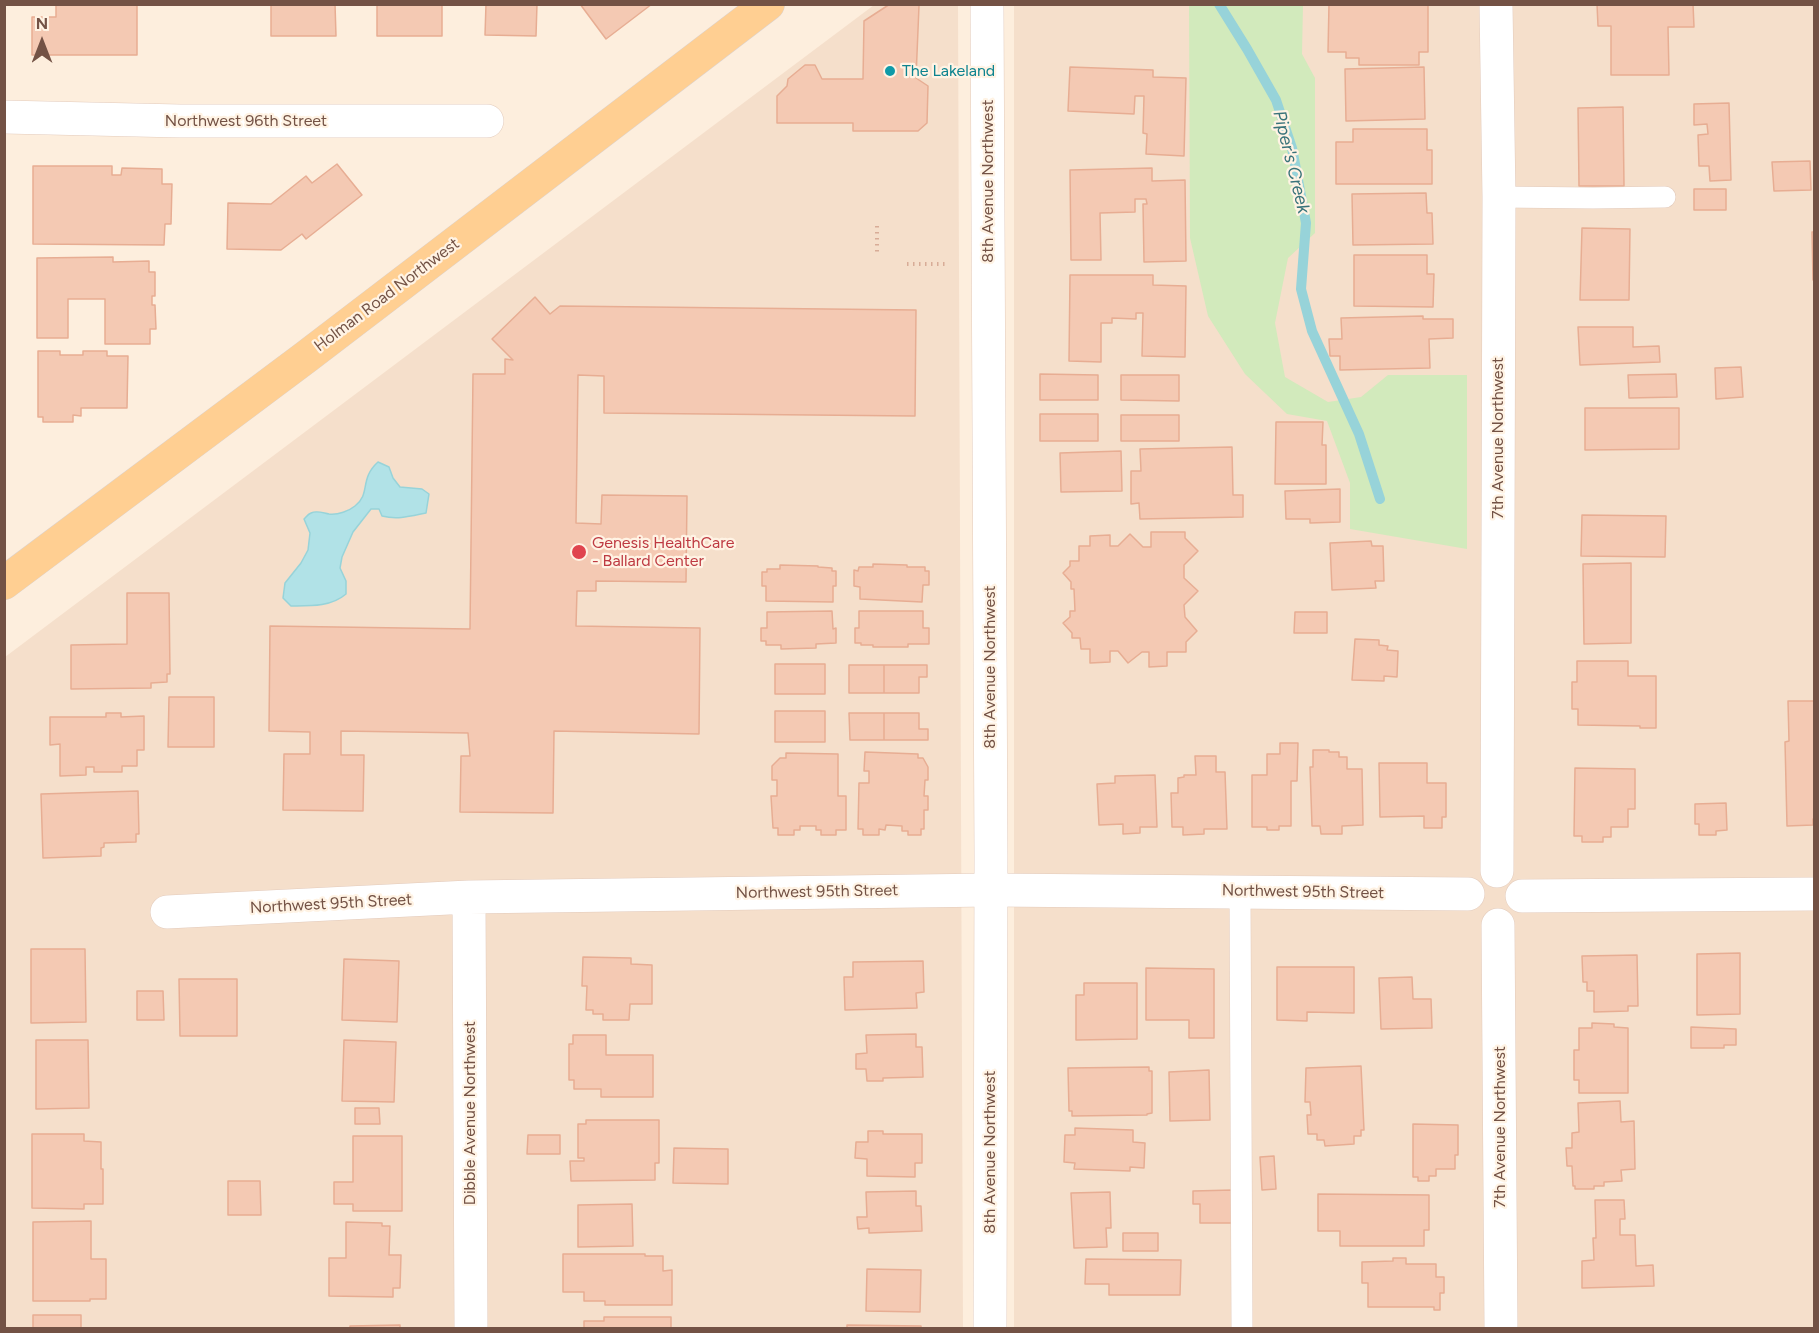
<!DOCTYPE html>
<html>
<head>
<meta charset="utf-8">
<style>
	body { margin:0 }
	#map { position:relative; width:1819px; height:1333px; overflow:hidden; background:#fdeedd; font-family:Figtree,sans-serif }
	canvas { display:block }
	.frame { position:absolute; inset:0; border:6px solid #735245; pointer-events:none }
	.north { position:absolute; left:12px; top:12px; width:60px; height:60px; -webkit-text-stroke:4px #fff3e4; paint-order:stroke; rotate:0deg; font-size:16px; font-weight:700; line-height:24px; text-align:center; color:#735245 }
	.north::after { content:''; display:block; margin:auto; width:21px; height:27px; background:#735245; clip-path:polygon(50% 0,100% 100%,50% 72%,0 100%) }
</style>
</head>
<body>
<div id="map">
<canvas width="1819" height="1333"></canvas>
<div class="frame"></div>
<div class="north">N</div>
</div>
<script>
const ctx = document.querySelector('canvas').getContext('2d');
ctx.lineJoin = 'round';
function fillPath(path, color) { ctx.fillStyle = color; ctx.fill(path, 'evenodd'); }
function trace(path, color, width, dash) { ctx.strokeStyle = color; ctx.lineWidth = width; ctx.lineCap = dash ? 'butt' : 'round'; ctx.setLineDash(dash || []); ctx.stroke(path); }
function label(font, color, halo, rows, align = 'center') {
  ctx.font = font + ' Figtree,sans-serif'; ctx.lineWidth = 4.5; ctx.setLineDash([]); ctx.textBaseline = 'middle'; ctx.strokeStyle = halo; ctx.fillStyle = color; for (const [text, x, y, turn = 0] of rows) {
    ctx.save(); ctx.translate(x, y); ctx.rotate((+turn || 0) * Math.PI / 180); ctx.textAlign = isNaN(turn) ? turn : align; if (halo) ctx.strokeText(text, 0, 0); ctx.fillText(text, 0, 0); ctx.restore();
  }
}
const residential = new Path2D(`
	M874,5H958L963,1328H5V657Z
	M1014,5H1814V1328H1014Z`);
const green = new Path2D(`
	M1189,5H1303L1302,54L1315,78V233L1288,258L1275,323L1285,377L1328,402L1361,397L1388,375H1467V549L1350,529V483L1327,421L1287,414L1245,374L1208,316L1190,238Z`);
const water = new Path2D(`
	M378,462L389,467L393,478L400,487L422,489L429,494L426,513C411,516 398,520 382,516L379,509H371L353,532L342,557L340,568L346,581V594C331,607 310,606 291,606L283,598L285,583L301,563L308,550L310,533L304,519C306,517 308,514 311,513C317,510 323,513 329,514C338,515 349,511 355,506C371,494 359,479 378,462Z`);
const stream = new Path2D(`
	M1219,4L1247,49L1276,100L1292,148L1306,223L1301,289L1312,331L1359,434L1380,499`);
const building = new Path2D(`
	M56,4H137V55H32V17H56Z
	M271,4H335L336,36H271Z
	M377,4H442V36H377Z
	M486,4H537L536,36L485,35Z
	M580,4H652L606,39Z
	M890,4H917L919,6L916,78L928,86L927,123L918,131H853V123H777V96L787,86L788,79L805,65H815L822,79H863L864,21Z
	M1329,4L1428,5V52H1419V65H1359V58H1346V52H1328Z
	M1597,4H1693L1694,27H1668L1669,75H1611V26H1598Z
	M1070,67L1153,70V77L1186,78L1184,156L1146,154L1147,134L1143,133L1144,96H1135L1134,114L1068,111Z
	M1424,67L1425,119L1346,121L1345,69Z
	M1729,103L1731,180L1710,181L1709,166H1699L1698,135L1708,134L1707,124L1694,125V104Z
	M1623,107L1624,186H1579L1578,108Z
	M1353,129H1427V150H1432V184H1336V142H1353Z
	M1810,161L1811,190L1774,191L1772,162Z
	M337,164L362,195L306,239L302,234L281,250L227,249L228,203L271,204L306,176L312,183Z
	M33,166H112V175H121L122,168L162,169V184H172L171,224H165L164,245L33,244Z
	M1152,168V181L1185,180L1186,261L1144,262L1143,204H1147L1146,199H1135V212L1100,213L1101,260H1071L1070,170Z
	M1694,189H1726V210H1694Z
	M1426,193L1427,213H1432L1433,244L1353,245L1352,194Z
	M1582,228L1630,229L1629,300H1580Z
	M1812,232H1814V280H1813Z
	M1354,255H1427V274H1434L1433,307L1354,306Z
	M113,257V262L149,261V272H155V296H152V305H155L156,329H150V344H105V299H68V338H37V258Z
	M1070,275H1153V285L1186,286L1185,357L1142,356L1143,313H1136V319L1112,318V323H1101V362L1069,361Z
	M535,297L550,314L560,306L916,310L915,416L604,413V376L578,375L576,523L601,524L602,495L687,496L686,582L596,581V591H577L576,626L700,628L699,734L554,731L553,813L460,812L461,756H470L468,733L341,731V755H364L363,811L283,810L284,754H310V732L269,731L270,626L470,629L473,374H505V359L513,360L492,339Z
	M1423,316V319H1453V338L1429,339L1430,368L1340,370V356H1330L1329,339H1342L1341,318Z
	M1578,327H1633V347L1659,346L1660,362L1580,365Z
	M38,351H60V355H83V351H107V356H128L127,408H81V416L73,415V422H43V417H38Z
	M1741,367L1743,397L1716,399L1715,368Z
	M1040,374L1098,375V400H1040Z
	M1676,374L1677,397L1629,398L1628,375Z
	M1121,375H1179V401L1121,400Z
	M1585,408H1679V449L1585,450Z
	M1040,414H1098V441H1040Z
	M1121,415H1179V441H1121Z
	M1276,422H1323L1322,445H1326V484H1275Z
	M1232,447L1233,495H1243V517L1140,519L1139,503L1131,504V471H1141L1140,449Z
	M1121,451L1122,491L1061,492L1060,453Z
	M1340,489V522L1310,523V519H1286L1285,491Z
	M1582,515L1666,516L1665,557L1581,556Z
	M1151,532H1185V538L1198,551L1184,565V578L1198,591L1184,605L1185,617L1197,631L1186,642V652H1167V666L1149,667V652H1142L1128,663L1118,651H1110V662L1090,663V649H1081L1080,638H1072V633L1063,623L1070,617V611H1075L1074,589H1071V582L1063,573L1070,566V561H1079V546H1090V536L1110,535V546H1118L1130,534L1143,547H1151Z
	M1371,541L1372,546H1383L1384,581H1375L1376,588L1332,590L1330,543Z
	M1631,563V643L1584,644L1583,564Z
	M873,564L907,565V567H925V571H929V585H923L922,602L860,599V587L854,586V570L858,571L859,567H873Z
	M780,565L818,566V567L832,568V571H836V586H833V602L766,601V586H762V572H767V569H780Z
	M127,593H169L170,674H167V682L151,683V688L71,689V645L127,644Z
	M832,611L833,629L836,628V643L816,644V648L781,649V645H766V641H761V628H767V612Z
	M859,611H923V628H929V644H908V647H873V645H861V643H855V628H859Z
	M1295,612H1327V633H1294Z
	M1355,639L1379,640V645L1388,646L1387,650L1398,651L1397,677L1384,676V681L1352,680Z
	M1577,661H1628V676H1656V728H1640V726L1578,725V709H1572V682H1577Z
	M775,664H825V694H775Z
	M849,665H884V693H849Z
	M884,665H927V677H919V693H884Z
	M169,697H214V747H168Z
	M1788,701H1814V819H1813V825L1787,826L1785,742L1789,741Z
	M775,711H825V742H775Z
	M106,713H121V717L144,716V750H137V766H122V772H94V767H86V775L60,776V744L50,745V717H106Z
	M849,713H884V740H850Z
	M884,713H919V729H928V740H884Z
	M1280,743H1298L1297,781H1291V826H1279V830H1267V827H1252V775H1267V754H1280Z
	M1313,750H1329V752H1339V757H1347V769H1362L1363,825L1342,826V834H1321L1320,826H1312L1310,767H1313Z
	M865,752L918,754V758H923L928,767V780H925L924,796H928V810H924V829H921V835H908V831H902V826L886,825L885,830L879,829V835H863V829H858L859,783H869V771H864Z
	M786,753L838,754V796H846V830H836V835H821V830H816V826H800V830H794V835H778V828H773L771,796H777V780H772V766L780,758H786Z
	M1195,756H1216V772H1225L1227,829H1204V834L1183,835V827H1172L1171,793H1178V778L1184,777V775H1196Z
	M1379,763H1427V783H1446V817H1442V828H1424V816L1380,817Z
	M1575,768L1635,769V809H1628V827H1611V837H1603V842H1582V836H1574Z
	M1155,775L1157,827H1140V833L1123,834V824L1099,825L1097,784L1115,783V776Z
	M138,791L139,834H136V842L104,843V847L101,848V856L43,858L41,794Z
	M1726,803L1727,830L1716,831V835H1699V824H1695V804Z
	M31,949H85L86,1022L31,1023Z
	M1740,953V1014L1697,1015V954Z
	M1637,955L1638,1006H1628V1011L1594,1012V991H1587V982H1583L1582,956Z
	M583,957L631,958V964L652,965V1004H630L629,1020H603V1014H593V1010H586L587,986H582Z
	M344,959L399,961L397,1022L342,1020Z
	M923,961L924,992L916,993L917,1008L845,1010L844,977H853V962Z
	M1277,967H1354V1013L1307,1012V1021L1277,1020Z
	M1146,968L1214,969V1038H1189V1020H1146Z
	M1412,977L1413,999H1431L1432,1028L1381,1029L1379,978Z
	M179,979H237V1036H180Z
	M1084,983H1137V1039L1076,1040V995H1084Z
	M137,991H163L164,1020H137Z
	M1592,1023L1614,1024V1027L1628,1028V1093H1579V1080H1574V1050H1579V1028H1592Z
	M1691,1027L1736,1029V1045H1724V1048H1691Z
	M916,1034V1047H922L923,1077L883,1078V1081H867L866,1069H856V1054L867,1053L866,1035Z
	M573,1035H606V1055H653V1097H601V1089H574V1080H569V1044H573Z
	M36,1040H88L89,1108L36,1109Z
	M344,1040L396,1042L394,1102L342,1101Z
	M1361,1066L1364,1130H1361V1136H1354V1144L1325,1146L1324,1140H1317V1134H1308L1307,1115H1311L1310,1102H1305L1306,1068Z
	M1149,1067V1071H1152V1113L1147,1114V1115L1072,1116V1111H1069L1068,1068Z
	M1209,1070L1210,1120L1170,1121L1169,1072Z
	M1620,1101L1621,1122L1634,1121L1635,1169L1621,1170L1622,1181L1604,1182V1186H1594V1189H1575V1186H1573L1572,1166H1567L1566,1148H1572V1133L1579,1132L1578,1103Z
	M355,1108H379L380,1124H355Z
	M586,1120H659V1163H655V1180L571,1181L570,1161H584V1158H578V1124H586Z
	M1413,1124L1458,1125V1155H1455V1169H1436V1176H1429V1181H1418V1177H1413Z
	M1075,1128L1133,1130V1142L1145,1143L1144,1168L1130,1167V1171L1074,1169L1075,1163L1064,1162L1065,1135H1075Z
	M868,1131H883V1134H922V1163H915V1177L867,1176V1159L855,1158L856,1142H868Z
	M32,1134H84V1141L101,1142V1169H103V1204H84V1209L32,1208Z
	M528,1135H560V1154H527Z
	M353,1136H402V1211H353V1204H334V1182H353Z
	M674,1148L728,1149V1184L673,1183Z
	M1274,1156L1276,1189L1262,1190L1260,1157Z
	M228,1181H260L261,1215H228Z
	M1233,1190L1234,1223H1200V1204H1193V1191Z
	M916,1191V1206H921L922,1231L869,1233V1228L858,1229L857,1217H867L866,1192Z
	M1110,1192L1111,1228H1106L1107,1247L1074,1248L1071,1193Z
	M1318,1194L1429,1195V1230H1424V1246H1340V1231H1318Z
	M1595,1200H1624L1625,1219H1620V1235H1635L1636,1266L1653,1265L1654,1286L1582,1288V1261L1594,1260L1593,1238H1596Z
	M632,1204L633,1246L578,1247V1205Z
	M91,1221V1259H106V1299H90V1301H33V1222Z
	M346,1222L382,1223V1226H390L389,1255H401L400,1288H393V1297L329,1296V1258H346Z
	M1123,1233H1158V1251H1123Z
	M563,1254H645V1256H663V1271L672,1270V1305H605V1301H584V1292H563Z
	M1393,1258H1406V1264H1436V1277H1444V1293H1440V1310H1434V1307H1368V1283H1362V1262L1393,1261Z
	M1086,1259L1181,1260L1180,1295H1109V1284H1085Z
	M867,1269L921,1270L920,1312L866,1311Z
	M33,1315H81V1328H33Z
	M604,1317H671V1328H584V1321H604Z
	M400,1325V1328H350V1326Z
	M847,1325L921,1326V1328H847Z`);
const path = new Path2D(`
	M877,226V256
	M907,264H947`);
const service = new Path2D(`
	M1499,197L1593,198L1665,197
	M1240,891L1242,1328`);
const minor = new Path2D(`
	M1496,4L1499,197L1497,871
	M4,117L180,121H487
	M1522,896L1814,894
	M469,897L471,1328
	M167,912L469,897L991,890L1468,894
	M1498,925L1501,1328`);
const tertiary = new Path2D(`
	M987,4L991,856L990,1328`);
const primary = new Path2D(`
	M4,583L306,357L768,4`);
const markers = [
	[890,71,6,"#0f9aa8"],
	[579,552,8,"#e0444e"]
];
const cultureNames = [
	["The Lakeland",902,71]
];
const streetNames = [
	["Northwest 96th Street",246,121],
	["8th Avenue Northwest",988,181,-90],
	["Holman Road Northwest",387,295,-37],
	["7th Avenue Northwest",1498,438,-90],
	["8th Avenue Northwest",990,667,-90],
	["Northwest 95th Street",817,892,-1],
	["Northwest 95th Street",1303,892,1],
	["Northwest 95th Street",331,904,-3],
	["Dibble Avenue Northwest",470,1113,-90],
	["7th Avenue Northwest",1500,1127,-90],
	["8th Avenue Northwest",990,1152,-90]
];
const healthNames = [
	["Genesis HealthCare",592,543],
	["- Ballard Center",592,561]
];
const waterNames = [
	["Piper's Creek",1291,162,76]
];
fillPath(residential, '#f5dfcb');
fillPath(green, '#d2eabc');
fillPath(water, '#b1e2e7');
trace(water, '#97d3d9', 1.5);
trace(stream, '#97d3d9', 10);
fillPath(building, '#f4c9b3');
trace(building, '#e7ad93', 1.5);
trace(service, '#e3cbbc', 22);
trace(minor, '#e3cbbc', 34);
trace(tertiary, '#e3cbbc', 34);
trace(primary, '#dbd2cf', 34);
trace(path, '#d8ac97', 4, [1.5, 4.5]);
trace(service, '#fff', 21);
trace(minor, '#fff', 33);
trace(tertiary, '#fff', 33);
trace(primary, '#ffcf92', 33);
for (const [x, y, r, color] of markers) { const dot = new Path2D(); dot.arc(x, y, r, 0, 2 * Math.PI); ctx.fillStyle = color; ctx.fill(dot); trace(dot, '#fff3e4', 2); }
label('16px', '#0d838f', '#fff3e4', cultureNames, 'left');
label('16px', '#735245', '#fff3e4', streetNames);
label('16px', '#be3a42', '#fff3e4', healthNames, 'left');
label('italic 18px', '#39737a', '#fff3e4', waterNames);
</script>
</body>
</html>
